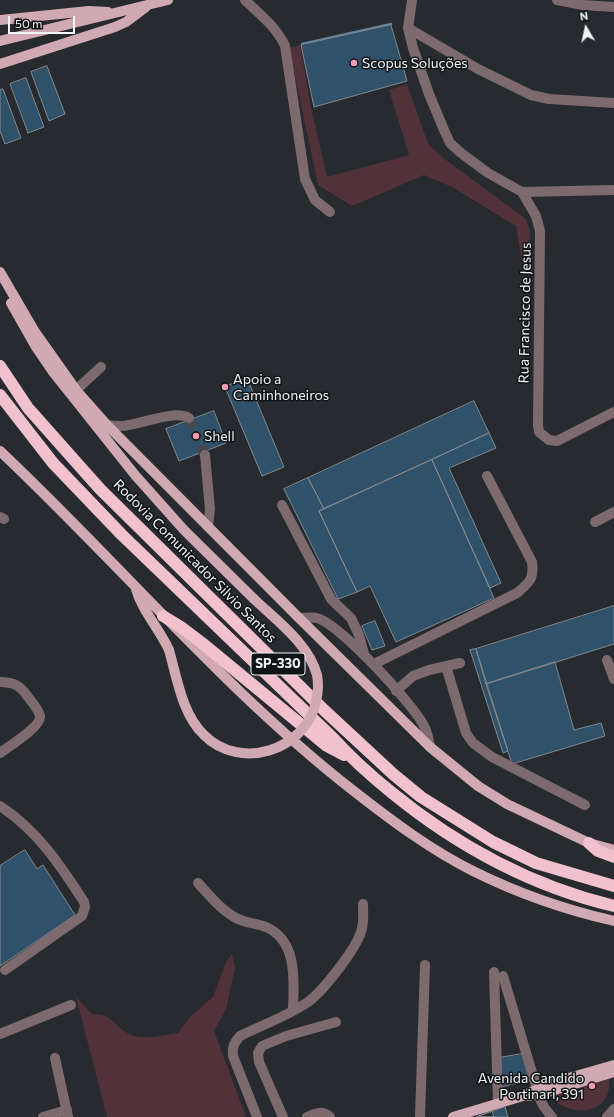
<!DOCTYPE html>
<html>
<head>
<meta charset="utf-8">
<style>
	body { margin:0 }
	#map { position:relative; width:614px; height:1117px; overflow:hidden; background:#272b2f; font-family:Commissioner,sans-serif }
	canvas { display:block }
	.north { position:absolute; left:566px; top:8px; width:40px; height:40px; -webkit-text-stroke:3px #111415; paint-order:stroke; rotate:351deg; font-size:11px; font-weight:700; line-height:16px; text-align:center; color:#f2f5f8 }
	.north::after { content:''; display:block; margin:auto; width:14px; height:18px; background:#f2f5f8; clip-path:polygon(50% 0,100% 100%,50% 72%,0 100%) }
	.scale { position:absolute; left:8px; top:16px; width:67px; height:18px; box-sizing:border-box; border:2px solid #f2f5f8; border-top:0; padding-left:5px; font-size:12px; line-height:14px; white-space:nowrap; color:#f2f5f8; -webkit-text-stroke:3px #111415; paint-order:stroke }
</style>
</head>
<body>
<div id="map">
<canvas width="614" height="1117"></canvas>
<div class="north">N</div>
<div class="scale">50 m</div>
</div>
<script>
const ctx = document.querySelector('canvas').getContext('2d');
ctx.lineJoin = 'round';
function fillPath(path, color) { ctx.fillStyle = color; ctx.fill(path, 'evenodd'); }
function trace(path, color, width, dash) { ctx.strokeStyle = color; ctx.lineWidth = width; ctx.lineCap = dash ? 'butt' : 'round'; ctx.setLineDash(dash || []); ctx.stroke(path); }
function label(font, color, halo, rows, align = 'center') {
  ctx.font = font + ' Commissioner,sans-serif'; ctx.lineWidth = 3; ctx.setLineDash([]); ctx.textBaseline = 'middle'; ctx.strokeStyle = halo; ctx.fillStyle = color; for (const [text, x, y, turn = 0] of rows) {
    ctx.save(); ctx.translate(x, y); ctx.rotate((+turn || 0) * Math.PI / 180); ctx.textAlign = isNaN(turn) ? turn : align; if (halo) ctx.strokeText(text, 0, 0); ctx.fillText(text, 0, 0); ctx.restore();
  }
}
const green = new Path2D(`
	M300,45L311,108L327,177L409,155L389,90L407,84L428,144L446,160L526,219L530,232L528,268H523L516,226L452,187L424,175L352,206L318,185L289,48Z
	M232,954L235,968L226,1009L214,1031L246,1117H107L76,997L92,1014C114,1014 112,1025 129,1034C143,1041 163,1035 178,1033L190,1017L213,997L226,962Z
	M609,1079C613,1117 568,1117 551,1097Z`);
const stream = new Path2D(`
	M302,44L391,24`);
const building = new Path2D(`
	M391,25L407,81L314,107L301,45Z
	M47,66L65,114L49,121L31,72Z
	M26,78L44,127L28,133L10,84Z
	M3,89L21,138L5,144L0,131V90Z
	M247,378L284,467L262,476L225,387Z
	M474,401L489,433L324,509L308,478Z
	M214,411L226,443L179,461L166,429Z
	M489,433L496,448L449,468L501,583L490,588L432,460Z
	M432,460L494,598L396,642L370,586L357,592L319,511Z
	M308,478L324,509L319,511L357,592L338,599L284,489Z
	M614,606V644L486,684L476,649Z
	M375,621L385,646L372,650L362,626Z
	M476,649L508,751L503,753L470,650Z
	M555,662L574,730L601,723L605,736L512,764L486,684Z
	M25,850L37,869L43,865L75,915L0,966V866Z
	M522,1054L530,1080L501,1087L499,1058Z
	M505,1107L508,1117H476L479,1116Z
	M492,1111L494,1117H480L479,1116Z`);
const minorTunnel = new Path2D(`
	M189,418L205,455`);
const minor = new Path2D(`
	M245,0C260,15 276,26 285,46L305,179L315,200L330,212
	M412,0L408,28L413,48L429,94L444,130L450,143L461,153L488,173L522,192L614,190
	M557,0L583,5L614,7
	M408,28L478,69L531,95L549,99L614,103
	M522,192L536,216L540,231L538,425L539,432L549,440L557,441L614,412
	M76,390L101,367
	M107,425C112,426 118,426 123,426C139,425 176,409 189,418
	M205,455L210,509L208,527
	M282,505L331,599L351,618L359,635L364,654
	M0,517L4,519
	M595,522L614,512
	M299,618C305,618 312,617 317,618C340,624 413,704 424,726C427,732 429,740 430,747
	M607,660L614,679
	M374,664L517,593C530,582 534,579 532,562L487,476
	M446,666L466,733L473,743L492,757L585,805
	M0,682C14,682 21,686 28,697C32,702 39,710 40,716C41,727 9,746 0,753
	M396,691L413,676L429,670L460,663
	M0,806C37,830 61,866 84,902L85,907L82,916L5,970
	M198,883C210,896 221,910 236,918C245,923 256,923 266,927C298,941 294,981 293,1010
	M494,972L498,1103
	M503,976L540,1099L544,1107L552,1117
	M0,1034L71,1005
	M55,1058L68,1117
	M43,1117L67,1110
	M257,1117L233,1056C232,1047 234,1043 240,1036C262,1025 288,1016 308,1002C323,991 359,946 362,928C364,920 363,912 363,904
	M283,1117L259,1062L258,1053L262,1046L286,1036L336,1022
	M307,1117C316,1113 323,1110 330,1117
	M420,1117L425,965
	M607,1117L614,1109`);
const major = new Path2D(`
	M0,20L89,11L108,12
	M0,41L168,0
	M0,64L115,27L126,22L146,7
	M0,272L35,332L76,390L107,425L299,618L430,747L478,786L507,804L589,843L614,850
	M11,303L36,347L53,372L135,475L184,530L254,599
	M0,451C120,564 225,691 355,792C392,821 431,850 473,871C517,893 566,910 614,921
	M136,589C142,611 159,628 169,650
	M529,1096L545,1093L614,1072
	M453,1117L523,1096L548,1084L614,1065`);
const highway = new Path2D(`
	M0,366L28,408L100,489L324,710L393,774L421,797L493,842L536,863L614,886
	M0,395L53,463L122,535L333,738C351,758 370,775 391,792C457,846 531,886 614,906
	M163,616L181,627L202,643L327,746L344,755
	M589,843L598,851L614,857`);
const majorBridge = new Path2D(`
	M169,650C177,678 182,714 204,735C240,771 305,751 316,702C318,693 319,684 317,675C309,644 276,620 254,599`);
const markers = [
	[354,63,4,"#f19ab3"],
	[225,387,4,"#f19ab3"],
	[196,436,4,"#f19ab3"],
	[592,1086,4,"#f19ab3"]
];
const shields = [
	[278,664,54]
];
const shieldNames = [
	["SP-330",278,664]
];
const poiNames = [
	["Scopus Soluções",362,63],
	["Apoio a",233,379],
	["Caminhoneiros",233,395],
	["Shell",204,436],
	["Avenida Candido",584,1078,"right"],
	["Portinari, 391",584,1094,"right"]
];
const streetNames = [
	["Rua Francisco de Jesus",525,313,-89],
	["Rodovia Comunicador Silvio Santos",195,561,45]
];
fillPath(green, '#51313a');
trace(stream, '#5d809a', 2.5);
fillPath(building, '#2f5169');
trace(building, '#82888c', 1);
trace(minorTunnel, '#45494d', 10, [10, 5]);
trace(minor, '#7d6a6f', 10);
trace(major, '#d0a9b3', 10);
trace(highway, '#f1c2ce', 12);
trace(majorBridge, '#d0a9b3', 10);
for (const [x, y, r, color] of markers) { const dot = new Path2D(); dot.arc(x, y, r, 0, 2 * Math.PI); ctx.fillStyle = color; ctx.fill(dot); trace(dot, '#111415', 1.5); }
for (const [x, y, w] of shields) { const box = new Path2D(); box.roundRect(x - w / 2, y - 11, w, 22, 3); ctx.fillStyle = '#111415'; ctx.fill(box); trace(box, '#f2f5f8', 1); }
label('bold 13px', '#f2f5f8', null, shieldNames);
label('14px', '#f2f5f8', '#111415', poiNames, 'left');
label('14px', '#f2f5f8', '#111415', streetNames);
</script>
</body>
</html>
